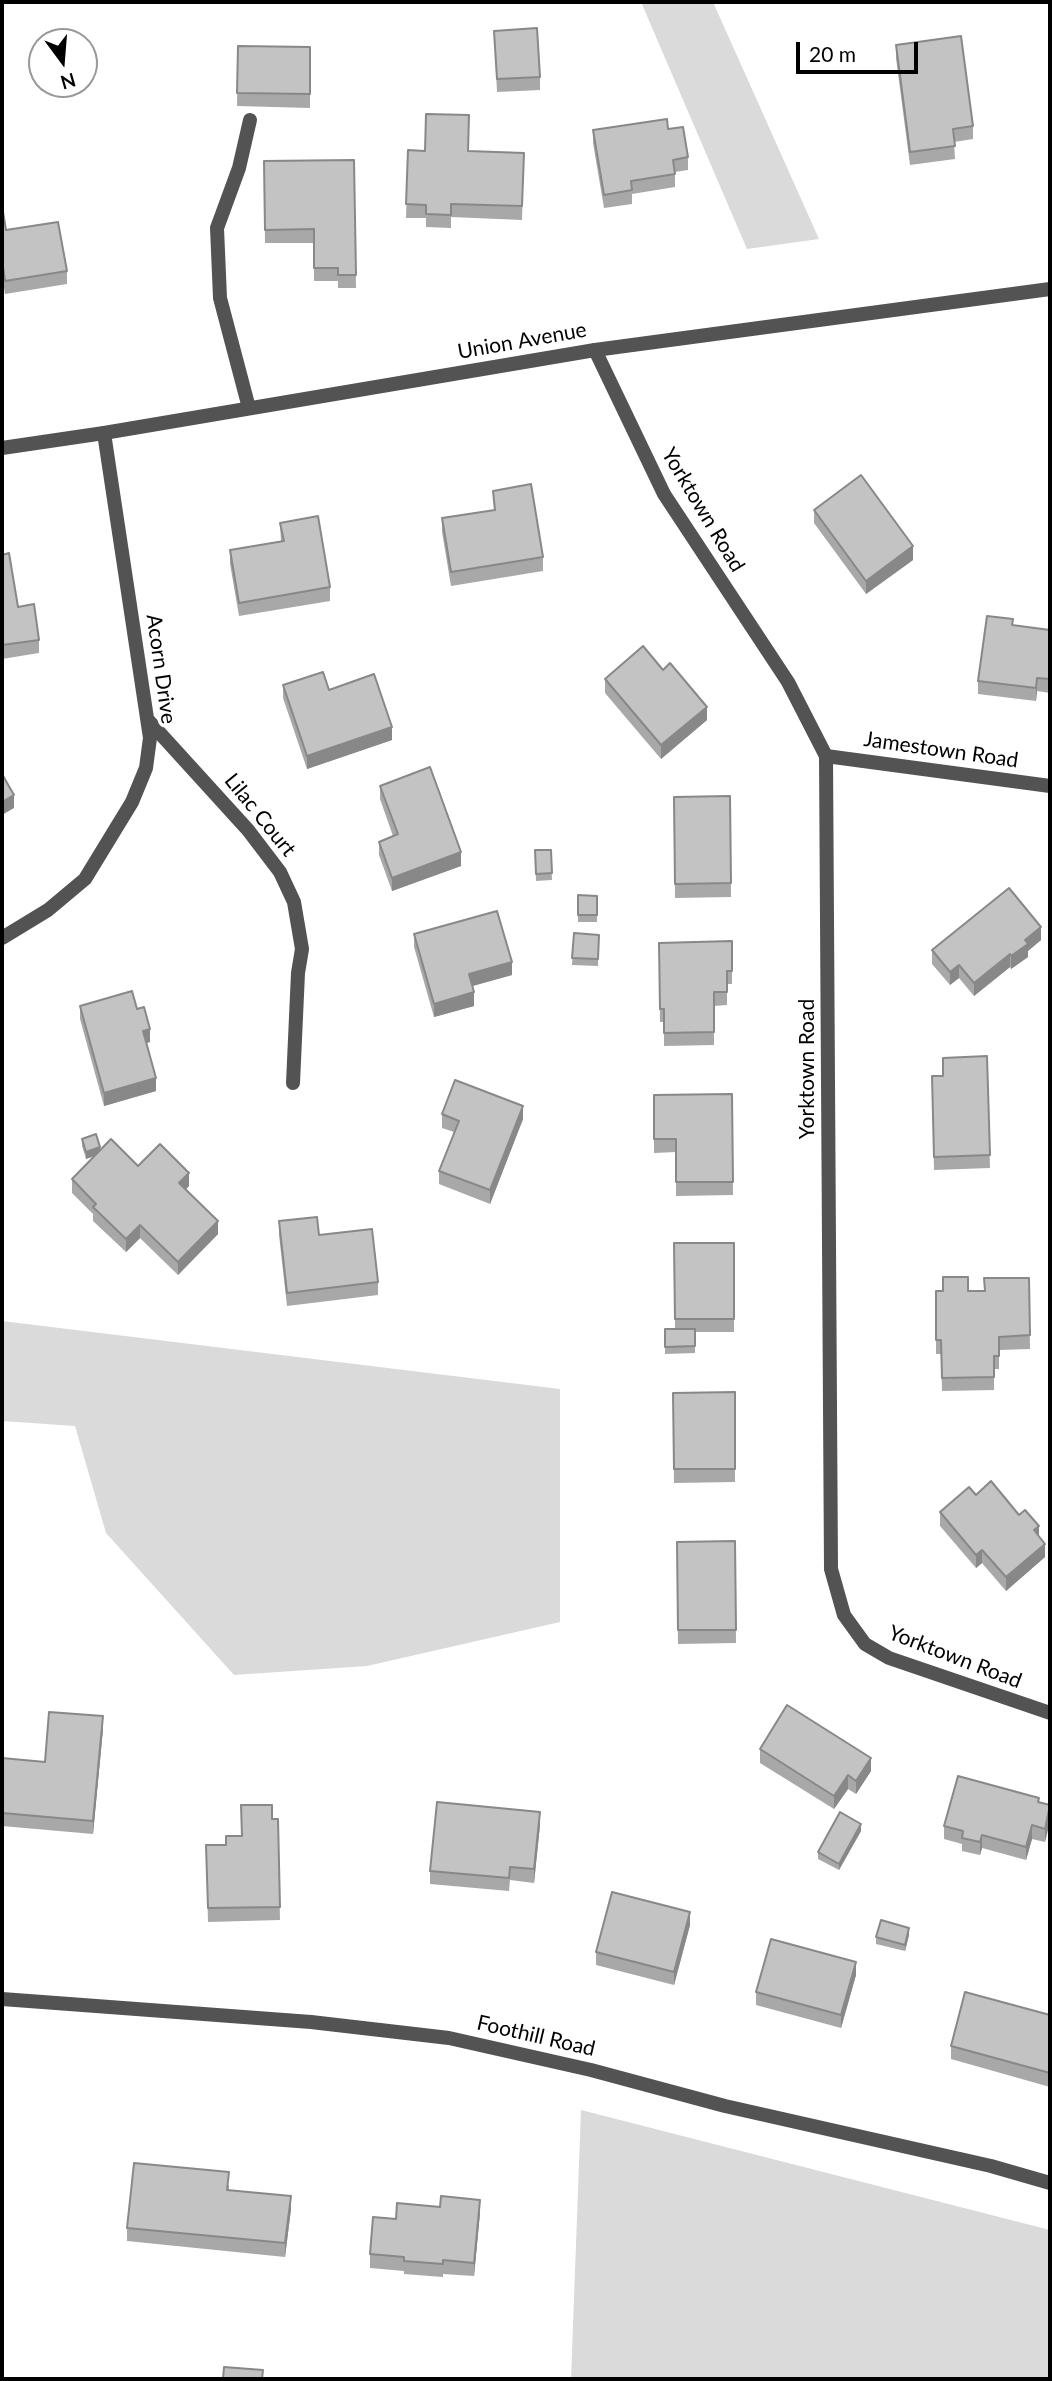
<!DOCTYPE html>
<html>
<head>
<meta charset="utf-8">
<style>
	body { margin:0 }
	#map { position:relative; width:1052px; height:2381px; overflow:hidden; background:#fff; font-family:Lato,sans-serif }
	canvas { display:block }
	.frame { position:absolute; inset:0; border:4px solid #000; pointer-events:none }
	.north { position:absolute; left:28px; top:28px; width:70px; height:70px; box-sizing:border-box; background:#fff; border:2px solid #999; border-radius:50%; rotate:164deg; font-size:19px; font-weight:700; line-height:28px; text-align:center; color:#000 }
	.north::after { content:''; display:block; margin:auto; width:24px; height:32px; background:#000; clip-path:polygon(50% 0,100% 100%,50% 72%,0 100%) }
	.scale { position:absolute; left:796px; top:42px; width:122px; height:32px; box-sizing:border-box; border:4px solid #000; border-top:0; padding-left:9px; font-size:21px; line-height:24px; white-space:nowrap; color:#000; -webkit-text-stroke:5px #fff; paint-order:stroke }
</style>
</head>
<body>
<div id="map">
<canvas width="1052" height="2381"></canvas>
<div class="frame"></div>
<div class="north">N</div>
<div class="scale">20 m</div>
</div>
<script>
const ctx = document.querySelector('canvas').getContext('2d');
ctx.lineJoin = 'round';
function fillPath(path, color) { ctx.fillStyle = color; ctx.fill(path, 'evenodd'); }
function trace(path, color, width, dash) { ctx.strokeStyle = color; ctx.lineWidth = width; ctx.lineCap = dash ? 'butt' : 'round'; ctx.setLineDash(dash || []); ctx.stroke(path); }
function label(font, color, halo, rows, align = 'center') {
  ctx.font = font + ' Lato,sans-serif'; ctx.lineWidth = 7; ctx.setLineDash([]); ctx.textBaseline = 'middle'; ctx.strokeStyle = halo; ctx.fillStyle = color; for (const [text, x, y, turn = 0] of rows) {
    ctx.save(); ctx.translate(x, y); ctx.rotate((+turn || 0) * Math.PI / 180); ctx.textAlign = isNaN(turn) ? turn : align; if (halo) ctx.strokeText(text, 0, 0); ctx.fillText(text, 0, 0); ctx.restore();
  }
}
const green = new Path2D(`
	M641,2H713L819,239L747,249Z
	M2,1321L560,1389V1622L367,1666L234,1675L106,1533L75,1426L2,1421Z
	M581,2110L1050,2230V2379H571Z`);
const service = new Path2D(`
	M249,408L220,298L217,228L239,168L250,120`);
const minor = new Path2D(`
	M595,350L664,494L788,682L826,756L831,1569L844,1615L865,1644L889,1658L1050,1713
	M147,719L248,830L280,872L294,902L302,949L298,973L293,1083
	M826,756L1050,786
	M2,938L48,910L85,879L132,802L146,768L150,738L104,433
	M2,1999L311,2022L449,2038L591,2070L725,2106L991,2166L1050,2183`);
const tertiary = new Path2D(`
	M2,448L104,433L595,350L1050,289`);
const wall = new Path2D(`
	M494,31L540,77V90L497,92Z
	M896,45L973,126V139L954,142L955,159L910,165L896,58Z
	M238,46L310,47V108L237,106Z
	M668,129L688,157V170L675,172V187L632,194V204L604,208L593,143V130Z
	M408,150L524,153L522,220L451,217V228L426,227V218H406Z
	M354,160L356,288H338V281H314V243H265L264,161Z
	M2,212L6,230L67,271V284L5,294L2,273Z
	M493,491L543,557V571L451,586L442,532V518L494,510Z
	M814,510L913,560L866,594L814,523Z
	M280,523L330,587V601L239,616L230,564V550L281,542Z
	M2,555L18,607L39,640V653L2,659Z
	M1013,625L1050,630V693L1037,691L1036,701L978,694V681Z
	M605,679L707,720L661,759L605,693Z
	M283,685L329,690L392,740L307,769L283,698Z
	M380,786L461,866L392,891L379,855V842L393,836L380,799Z
	M730,796L731,897L675,898L674,797Z
	M535,850H551L552,880L536,881Z
	M578,895L597,896V922H578Z
	M574,933L599,935L598,966L572,965Z
	M414,934L512,975L472,986L474,1006L434,1017L414,947Z
	M1041,940L1028,951V957L1011,969L1010,967L974,996L959,978L950,985L932,964V950Z
	M732,941V984H727V1005L714,1006V1045L664,1046V1022H660L659,943Z
	M80,1006L137,1009L150,1042L146,1043L156,1091L104,1106L80,1019Z
	M987,1056L990,1168L934,1170L932,1076H943Z
	M732,1094L733,1195L676,1196V1152L654,1153V1095Z
	M442,1114L523,1119L490,1204L439,1184V1171L454,1132L442,1128Z
	M82,1139L100,1150L189,1186L185,1190L218,1234L178,1275L140,1238L126,1252L93,1221V1214L72,1193V1179L94,1156L86,1159L82,1146Z
	M279,1221L319,1235L378,1282V1295L287,1306L279,1235Z
	M674,1243H734V1332H695V1353L665,1354V1329H675Z
	M1029,1278L1030,1349L999,1350V1369H994V1390L942,1391L941,1354H936V1291H984Z
	M735,1392V1482L674,1483L673,1393Z
	M976,1495L1019,1515L1039,1536L1045,1557L1006,1591L982,1563L976,1568L940,1526V1512Z
	M735,1541L736,1643L678,1644L677,1542Z
	M103,1729L93,1834L2,1826V1758L45,1762Z
	M760,1749L871,1771L856,1794L848,1789L834,1809L760,1763Z
	M1039,1802L1050,1805L1045,1842L1032,1839L1026,1860L982,1848L980,1855L962,1851V1844L944,1839V1826Z
	M272,1819H278L280,1920L208,1922L206,1845H226Z
	M540,1825L534,1883L510,1880L509,1891L430,1884V1871Z
	M861,1831L839,1870L818,1859V1852Z
	M690,1925L674,1985L596,1965V1952Z
	M909,1935L905,1951L876,1944V1937Z
	M856,1975L841,2028L756,2005V1992Z
	M1050,2015V2087L951,2059V2046Z
	M229,2185V2190L291,2209L285,2257L127,2241V2228Z
	M480,2213L474,2276L443,2274V2277L404,2274V2271L370,2268V2254L396,2219Z`);
const shadedWall = new Path2D(`
	M913,546V560L866,594V581Z
	M1037,678V691L1036,701V688Z
	M707,707V720L661,759V745Z
	M392,727V740L307,769V756Z
	M14,795V808L2,815V802Z
	M461,852V866L392,891V878Z
	M1041,927V940L1028,951V957L1011,969V956L1025,940Z
	M1010,954V967L974,996V983Z
	M512,962V975L469,987V974Z
	M959,965V978L950,985V972Z
	M474,992V1006L434,1017V1004Z
	M150,1029V1042L143,1044V1031Z
	M156,1078V1091L104,1106V1093Z
	M523,1106V1119L490,1204V1190Z
	M100,1147V1154L86,1159V1152Z
	M189,1173V1186L179,1197V1183Z
	M218,1221V1234L178,1275V1262Z
	M140,1225V1238L126,1252V1239Z
	M1039,1526V1539L1034,1530Z
	M1045,1544V1557L1006,1591V1577Z
	M982,1550V1563L976,1568V1555Z
	M103,1716V1729L93,1834V1821Z
	M871,1758V1771L856,1794V1781Z
	M848,1775V1789L834,1809V1796Z
	M1050,1809V1822L1045,1842V1829Z
	M540,1812V1825L534,1883V1869Z
	M861,1824V1831L839,1870V1864Z
	M1032,1825V1839L1026,1860V1847Z
	M982,1835V1848L980,1855V1842Z
	M690,1912V1925L674,1985V1972Z
	M909,1928V1935L905,1951V1945Z
	M856,1962V1975L841,2028V2015Z
	M291,2196V2209L285,2257V2243Z
	M480,2200V2213L474,2276V2263Z`);
const building = new Path2D(`
	M537,28L540,77L497,79L494,31Z
	M961,36L973,126L953,129L955,146L910,152L896,45Z
	M238,46L310,47V94L237,93Z
	M426,114L469,115L468,151L524,153L522,206L451,204V215L426,214V205L406,204L408,150L425,151Z
	M667,119L668,129L683,127L688,157L673,160L675,174L631,181L632,190L604,195L593,130Z
	M354,160L356,275H338V268H314V229L265,230L264,161Z
	M2,212H3L6,230L58,222L67,271L5,281L2,260Z
	M861,475L913,546L866,581L814,510Z
	M531,484L543,557L451,572L442,518L495,510L493,491Z
	M318,516L330,587L239,603L230,550L284,541L280,523Z
	M9,553L18,607L34,604L39,640L2,645V555Z
	M987,616L1013,619L1012,625L1050,630V679L1037,678L1036,688L978,681Z
	M643,646L663,670L670,663L707,707L661,745L605,679Z
	M323,672L329,690L374,674L392,727L307,756L283,685Z
	M430,767L461,852L392,878L379,842L398,834L380,786Z
	M2,774L14,795L2,802Z
	M730,796L731,883L675,884L674,797Z
	M535,850H551L552,873L536,874Z
	M1009,888L1041,927L1025,940L1028,944L1011,956L1010,954L974,983L959,965L950,972L932,950Z
	M578,895L597,896V915H578Z
	M497,911L512,962L469,974L474,992L434,1004L414,934Z
	M574,933L599,935L598,959L572,958Z
	M732,941V971H727V992H714V1032L664,1033V1009H660L659,943Z
	M132,991L137,1009L144,1007L150,1029L143,1031L156,1078L104,1093L80,1006Z
	M987,1056L990,1155L934,1157L932,1076H943V1058Z
	M455,1080L523,1106L490,1190L439,1171L459,1121L442,1114Z
	M732,1094L733,1182H676V1139H654V1095Z
	M96,1134L100,1147L86,1152L82,1139Z
	M111,1139L138,1166L160,1144L189,1173L179,1183L218,1221L178,1262L140,1225L126,1239L93,1207L96,1204L72,1179Z
	M317,1217L319,1235L372,1229L378,1282L287,1293L279,1221Z
	M674,1243H734V1319H675Z
	M943,1277H968V1291H985L984,1278H1029L1030,1335L999,1337V1356H994V1377L942,1378L941,1340H936V1291H943Z
	M665,1329H695V1346L665,1347Z
	M735,1392V1469H674L673,1393Z
	M991,1481L1019,1515L1025,1510L1039,1526L1034,1530L1045,1544L1006,1577L982,1550L976,1555L940,1512L969,1487L976,1495Z
	M735,1541L736,1630H678L677,1542Z
	M787,1705L871,1758L856,1781L848,1775L834,1796L760,1749Z
	M49,1712L103,1716L93,1821L2,1813V1758L45,1762Z
	M958,1776L1039,1798L1038,1802L1050,1805L1045,1829L1032,1825L1026,1847L982,1835L980,1842L962,1838L963,1831L944,1826Z
	M437,1802L540,1812L534,1869L510,1867L509,1878L430,1871Z
	M241,1805H272V1819H278L280,1907L208,1908L206,1845H226V1836H242Z
	M840,1812L861,1824L839,1864L818,1852Z
	M612,1892L690,1912L674,1972L596,1952Z
	M881,1920L909,1928L905,1945L876,1937Z
	M771,1939L856,1962L841,2015L756,1992Z
	M965,1992L1050,2015V2073L951,2046Z
	M134,2163L229,2172L227,2190L291,2196L285,2243L127,2228Z
	M441,2196L480,2200L474,2263L443,2260V2264L404,2261V2257L370,2254L373,2217L396,2219L397,2203L440,2207Z
	M224,2367L263,2370L262,2379H223Z`);
const streetNames = [
	["Union Avenue",522,341,-10],
	["Yorktown Road",703,510,59],
	["Acorn Drive",161,669,82],
	["Jamestown Road",941,750,8],
	["Lilac Court",260,815,51],
	["Yorktown Road",807,1069,-90],
	["Yorktown Road",955,1657,21],
	["Foothill Road",536,2036,13]
];
fillPath(green, '#dadada');
trace(service, '#535353', 14);
trace(minor, '#535353', 14);
trace(tertiary, '#535353', 14);
fillPath(wall, '#a8a8a8');
fillPath(shadedWall, '#888');
fillPath(building, '#c3c3c3');
trace(building, '#888', 2);
label('21px', '#000', '#fff', streetNames);
</script>
</body>
</html>
